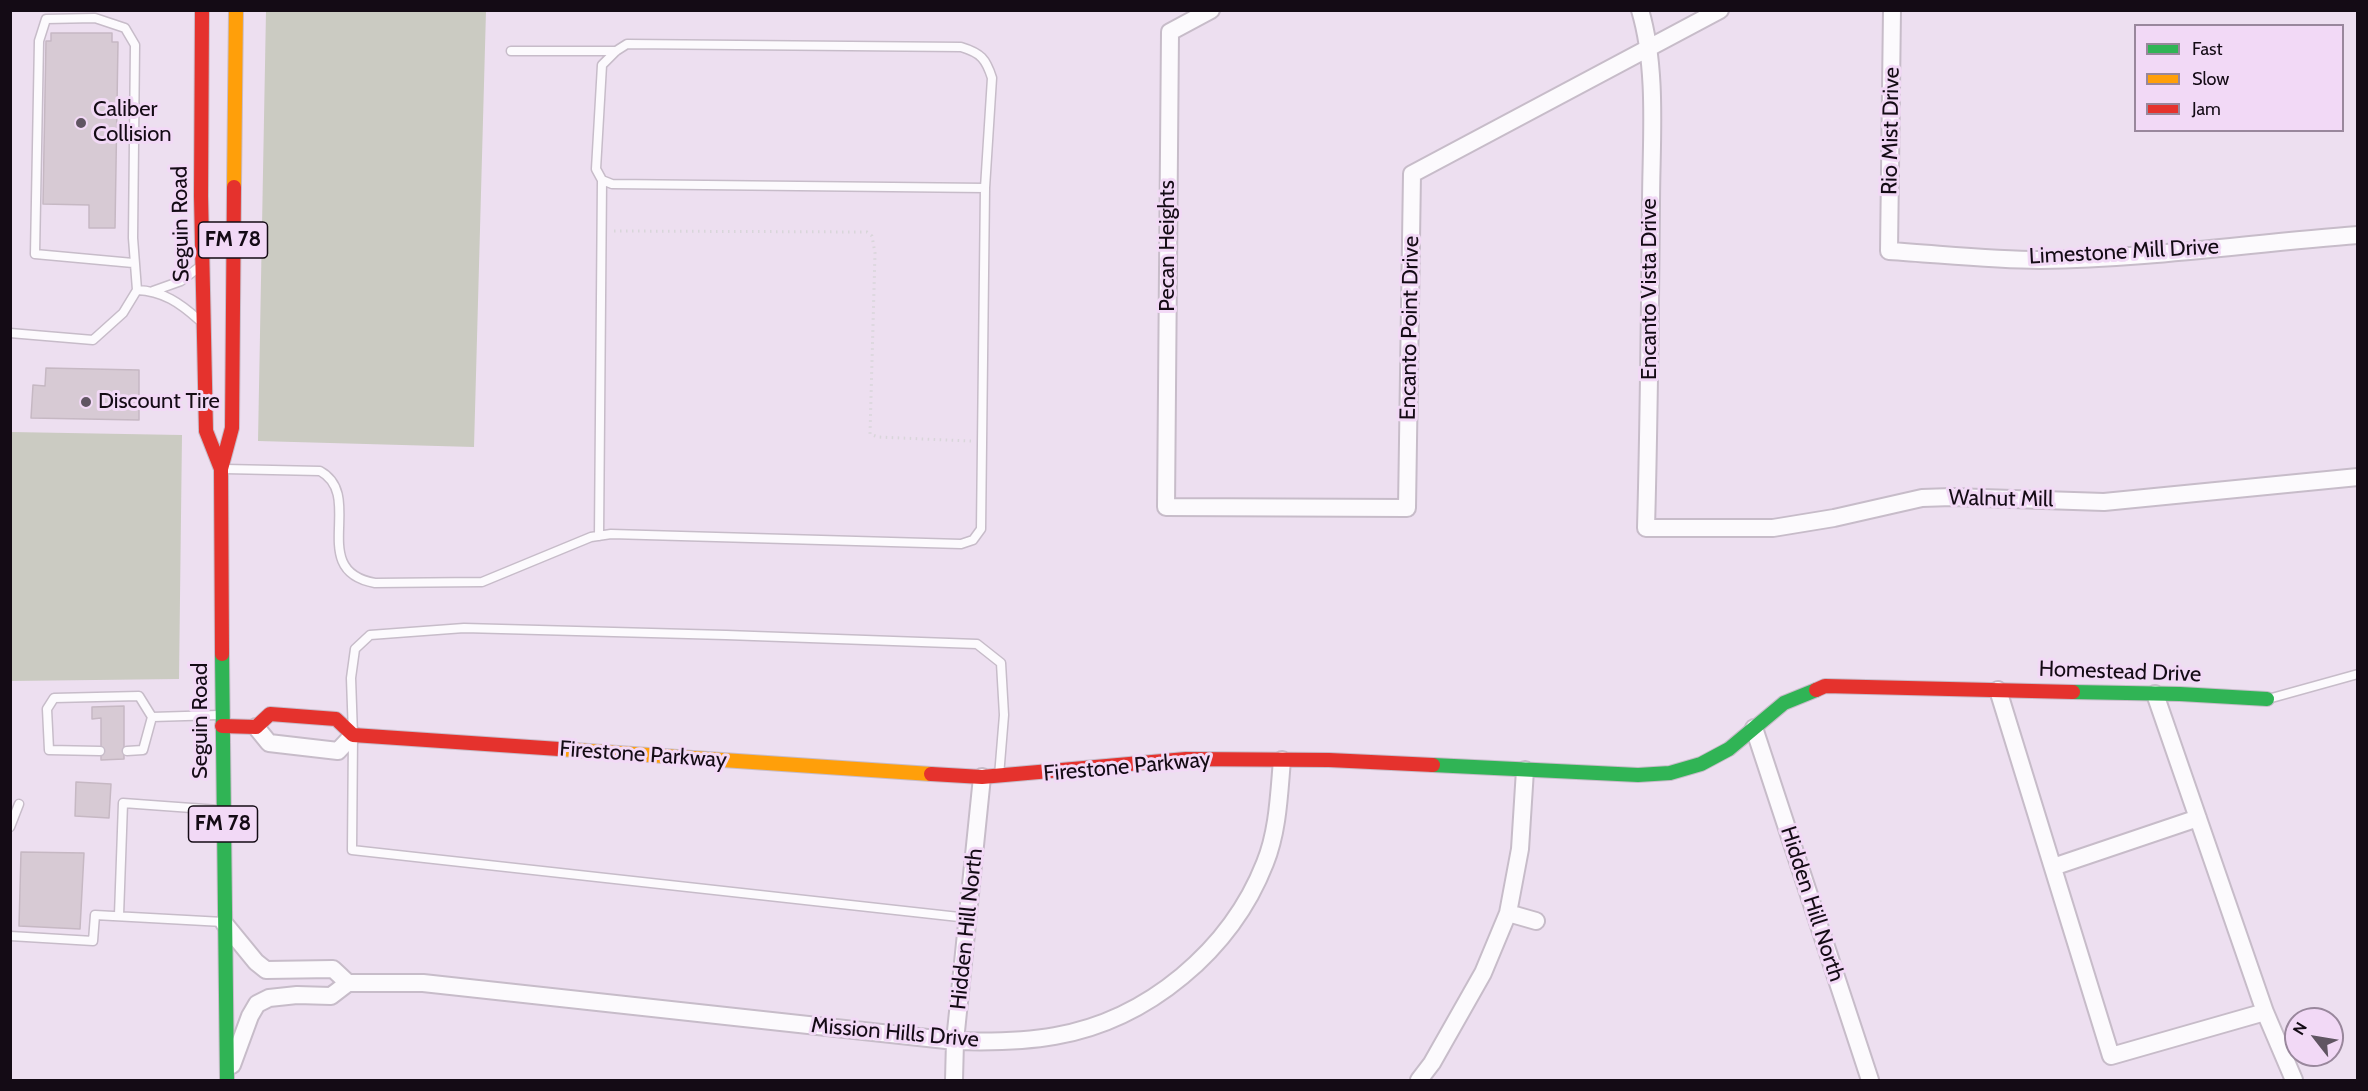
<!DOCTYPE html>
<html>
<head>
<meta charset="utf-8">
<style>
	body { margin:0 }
	#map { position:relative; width:2368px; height:1091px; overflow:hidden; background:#eddff0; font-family:Cabin,sans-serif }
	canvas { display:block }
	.frame { position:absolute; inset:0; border:12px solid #140b15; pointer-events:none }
	.legend { position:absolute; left:2134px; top:24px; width:210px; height:108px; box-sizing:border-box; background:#f2d9f6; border:2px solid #99879c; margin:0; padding:8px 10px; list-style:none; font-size:18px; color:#140b15 }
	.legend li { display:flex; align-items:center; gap:12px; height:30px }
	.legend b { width:30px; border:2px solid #99879c }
	.north { position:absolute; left:2284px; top:1007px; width:60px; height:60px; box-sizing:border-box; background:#f2d9f6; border:2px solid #99879c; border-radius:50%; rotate:301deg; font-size:16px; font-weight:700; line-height:24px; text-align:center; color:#140b15 }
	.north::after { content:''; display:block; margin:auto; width:21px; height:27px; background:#605562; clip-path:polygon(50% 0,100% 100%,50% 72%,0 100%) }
</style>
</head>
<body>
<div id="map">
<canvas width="2368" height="1091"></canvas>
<div class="frame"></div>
<ul class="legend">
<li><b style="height:8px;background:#30b455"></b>Fast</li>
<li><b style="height:8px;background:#ff9f0a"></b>Slow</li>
<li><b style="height:8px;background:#e5322d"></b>Jam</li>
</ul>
<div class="north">N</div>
</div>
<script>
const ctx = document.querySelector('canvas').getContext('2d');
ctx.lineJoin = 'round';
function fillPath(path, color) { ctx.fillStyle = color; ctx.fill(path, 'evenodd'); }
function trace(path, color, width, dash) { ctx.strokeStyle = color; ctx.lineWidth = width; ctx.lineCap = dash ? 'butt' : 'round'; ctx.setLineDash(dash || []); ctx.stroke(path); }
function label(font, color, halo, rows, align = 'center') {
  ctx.font = font + ' Cabin,sans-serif'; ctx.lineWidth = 6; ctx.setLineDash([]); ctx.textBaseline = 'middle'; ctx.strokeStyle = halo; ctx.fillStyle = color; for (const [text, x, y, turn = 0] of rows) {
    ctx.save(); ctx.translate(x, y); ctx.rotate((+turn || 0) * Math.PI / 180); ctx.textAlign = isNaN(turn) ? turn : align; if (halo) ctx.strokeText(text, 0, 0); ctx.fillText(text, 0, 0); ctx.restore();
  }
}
const green = new Path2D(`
	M266,11H486L474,447L258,441Z
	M11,432L182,435L179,679L11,681Z`);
const building = new Path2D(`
	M51,33H112V42H118L115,228H89V205L43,204L46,41H51Z
	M46,368L139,370V420L31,418L33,385L45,386Z
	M124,706V759L101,760V718L92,719V707Z
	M76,782L111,784L109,818L75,816Z
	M21,852L84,853L80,929L19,926Z`);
const path = new Path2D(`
	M614,231L867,232L872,236L875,253L870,434L878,437L971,441`);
const lane = new Path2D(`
	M511,51H616
	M133,263L35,254L39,41L46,19L95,18L125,28L135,45L133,238L137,290
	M153,291L181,281L198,268
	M10,333L93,340L123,313L137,290C163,291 180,303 199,320
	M225,469L320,471C366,496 306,571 375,583L482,582L591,537L611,534L961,544L973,540L981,529L985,188L992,78C986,59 981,53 961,47L627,44L616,51L602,65L596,169L602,180L612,184L985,188
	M599,536L602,180
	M2268,699L2358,674
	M100,751L49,750L47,709L54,698L139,696L152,717L218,715
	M127,751L143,750L152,717
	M10,827L19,804
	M119,915L123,803L219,810
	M968,918L352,850L353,735L351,678L355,649L370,635L464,628L726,635L977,644L1001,663L1004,715L999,776
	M10,936L93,941L95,915L223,922`);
const street = new Path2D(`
	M1211,10L1170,32L1166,507L1407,508L1412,174L1720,10
	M1640,10C1658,70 1651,143 1651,205C1650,313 1649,421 1646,528H1773L1834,518L1922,498L1952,497L2104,502L2358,477
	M1892,10L1889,251C1939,254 1990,260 2040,260C2146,259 2252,243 2358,235
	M1998,690L2111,1056L2265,1012L2155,694
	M256,727L269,743L338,751L353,735
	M1754,728L1870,1080
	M2053,867L2198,818
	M1508,913L1536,921
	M224,923L256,962L266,970L333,969L348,983
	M2265,1012L2294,1080
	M232,1065L250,1016L257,1004L269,998L297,995L331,996L348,983H423L955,1041C989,1042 1022,1042 1055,1036C1148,1020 1231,950 1265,863C1278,831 1279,794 1282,760
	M954,1080L955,1041L982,777
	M1419,1080L1432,1063L1483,973L1508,913L1520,849L1525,770`);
const fast = new Path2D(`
	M222,654L227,1080
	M2073,692L2180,694L2267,699
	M1433,765L1638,775L1670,773L1701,764L1729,749L1784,703L1816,690`);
const slow = new Path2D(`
	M234,187L236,10
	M559,749L931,774`);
const jam = new Path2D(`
	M202,10L201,196L206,431L221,469
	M222,654L221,469L232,428L234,187
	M1816,690L1825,686L2073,692
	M222,726L256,727L270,714L336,719L353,735L559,749
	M931,774L982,777L1186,759L1329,760L1433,765`);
const markers = [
	[81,123,6,"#605562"],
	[86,402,6,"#605562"]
];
const shields = [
	[233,240,69],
	[223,824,69]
];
const shieldNames = [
	["FM 78",233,240],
	["FM 78",223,824]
];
const poiNames = [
	["Caliber",93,110],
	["Collision",93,135],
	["Discount Tire",98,402]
];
const streetNames = [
	["Rio Mist Drive",1891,131,-89],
	["Seguin Road",181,224,-91],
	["Pecan Heights",1168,246,-90],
	["Limestone Mill Drive",2124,252,-3],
	["Encanto Vista Drive",1650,289,-90],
	["Encanto Point Drive",1410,328,-89],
	["Walnut Mill",2001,499,1],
	["Homestead Drive",2120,672,2],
	["Seguin Road",201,721,-90],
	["Firestone Parkway",643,755,4],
	["Firestone Parkway",1127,767,-5],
	["Hidden Hill North",1812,904,72],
	["Hidden Hill North",967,929,-84],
	["Mission Hills Drive",895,1033,5]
];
fillPath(green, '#cbcbc2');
fillPath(building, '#d7cad4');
trace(building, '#c6b8c3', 1.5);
trace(lane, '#c7bcc9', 11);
trace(street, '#c7bcc9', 20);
trace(fast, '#c7bcc9', 16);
trace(slow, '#c7bcc9', 16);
trace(jam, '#c7bcc9', 16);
trace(path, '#d9d6da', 3, [1.5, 4.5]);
trace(lane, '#fcfafd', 8);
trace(street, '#fcfafd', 16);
trace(fast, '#30b455', 14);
trace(slow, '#ff9f0a', 14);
trace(jam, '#e5322d', 14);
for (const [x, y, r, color] of markers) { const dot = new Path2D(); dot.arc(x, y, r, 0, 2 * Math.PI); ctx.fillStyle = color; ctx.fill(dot); trace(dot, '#f2d9f6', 2); }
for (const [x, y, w] of shields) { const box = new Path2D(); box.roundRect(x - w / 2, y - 18, w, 36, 4.5); ctx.fillStyle = '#f2d9f6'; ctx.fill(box); trace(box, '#140b15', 1.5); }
label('bold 21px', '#140b15', null, shieldNames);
label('22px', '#140b15', '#f2d9f6', poiNames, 'left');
label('22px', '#140b15', '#f2d9f6', streetNames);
</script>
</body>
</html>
